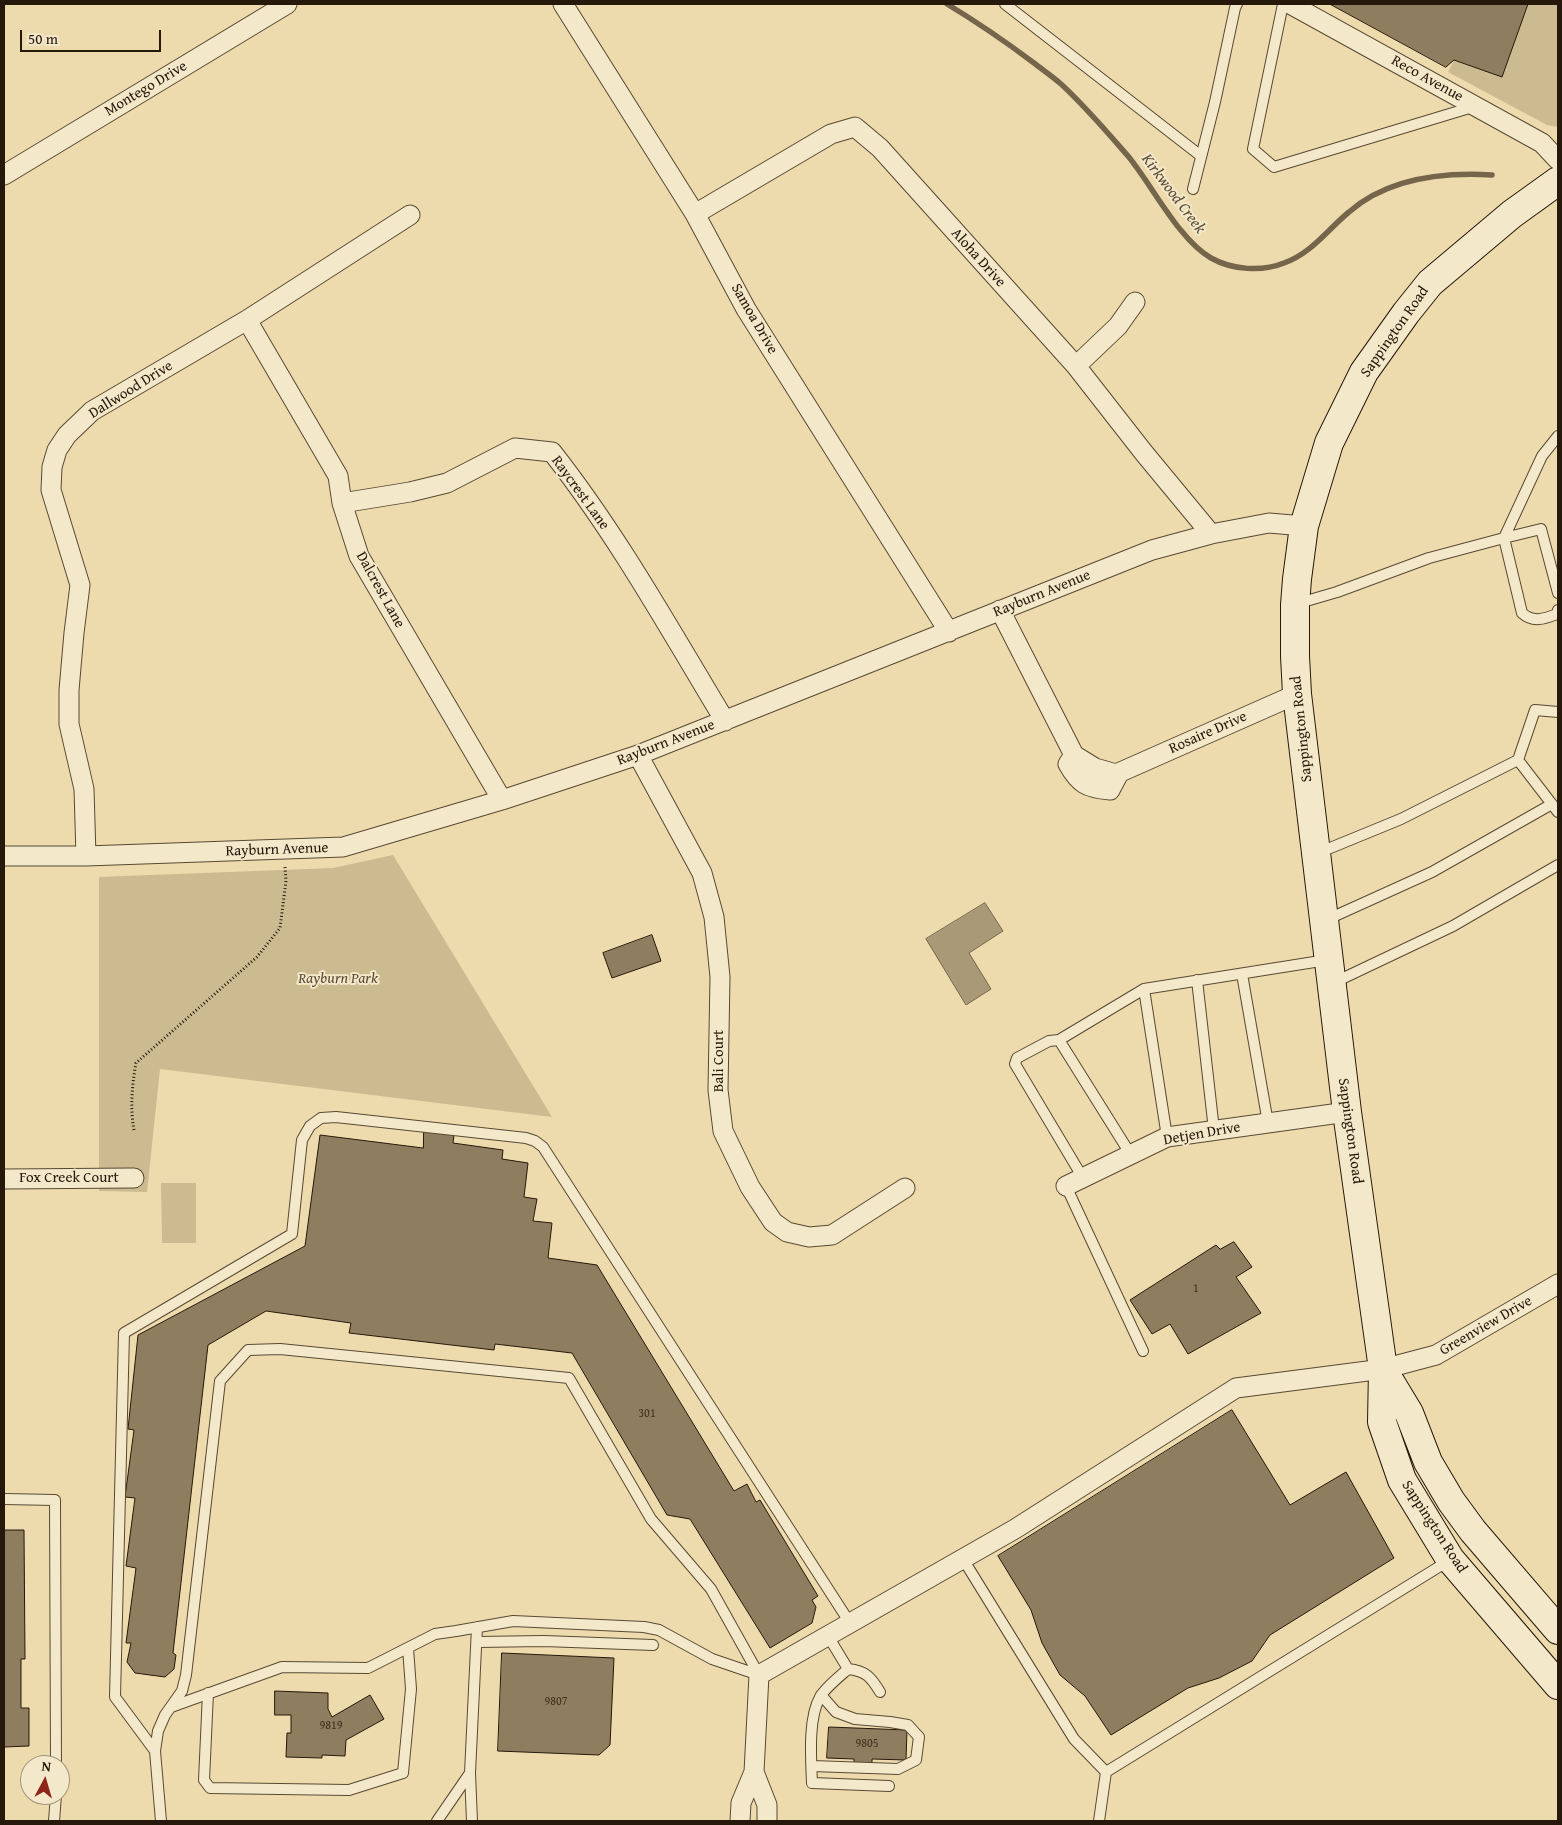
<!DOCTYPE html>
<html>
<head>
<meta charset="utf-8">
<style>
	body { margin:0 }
	#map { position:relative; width:1562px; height:1825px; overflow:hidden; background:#eedbad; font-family:"Gentium Book Plus",serif }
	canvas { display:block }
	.frame { position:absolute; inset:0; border:5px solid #26180a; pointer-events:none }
	.north { position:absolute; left:20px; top:1755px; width:50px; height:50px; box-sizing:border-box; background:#f4e8ca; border:1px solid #a2957d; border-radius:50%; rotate:6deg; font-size:14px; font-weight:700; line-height:20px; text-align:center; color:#26180a }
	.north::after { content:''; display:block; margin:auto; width:18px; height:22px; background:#8f2418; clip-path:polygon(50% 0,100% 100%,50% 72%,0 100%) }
	.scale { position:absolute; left:20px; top:30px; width:141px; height:22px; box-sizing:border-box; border:2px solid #26180a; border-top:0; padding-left:6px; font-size:15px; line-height:18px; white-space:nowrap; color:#26180a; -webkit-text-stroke:4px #f4e8ca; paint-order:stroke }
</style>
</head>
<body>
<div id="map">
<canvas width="1562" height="1825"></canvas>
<div class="frame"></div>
<div class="north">N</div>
<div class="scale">50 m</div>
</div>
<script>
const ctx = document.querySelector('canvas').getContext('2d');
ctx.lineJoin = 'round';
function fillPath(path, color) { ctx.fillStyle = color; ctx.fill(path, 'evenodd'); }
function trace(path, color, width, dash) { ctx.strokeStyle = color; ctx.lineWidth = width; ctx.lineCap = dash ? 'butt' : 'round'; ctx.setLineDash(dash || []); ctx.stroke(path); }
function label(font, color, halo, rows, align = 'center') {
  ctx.font = font + ' "Gentium Book Plus",serif'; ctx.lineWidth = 4; ctx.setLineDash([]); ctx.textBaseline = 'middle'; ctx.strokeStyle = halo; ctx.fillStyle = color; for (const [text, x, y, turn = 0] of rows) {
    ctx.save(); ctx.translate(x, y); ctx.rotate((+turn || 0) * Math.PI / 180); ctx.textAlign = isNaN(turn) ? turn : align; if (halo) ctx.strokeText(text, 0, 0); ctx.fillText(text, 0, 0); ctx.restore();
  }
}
const green = new Path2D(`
	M1528,4H1558V127L1547,125L1448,72L1454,60L1502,77Z
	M393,855L552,1117L160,1069L147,1192L99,1191V877L333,868Z
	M161,1183H196V1243H162Z`);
const water = new Path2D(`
	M985,903L1003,931L969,953L991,989L966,1005L926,939Z`);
const stream = new Path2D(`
	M947,4C977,22 1006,42 1034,63C1043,70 1053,77 1061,84C1085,106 1107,132 1128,156C1152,185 1179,240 1211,258C1232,270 1262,272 1284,263C1312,253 1327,230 1349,212C1388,178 1442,172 1492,175`);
const building = new Path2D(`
	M1330,4H1528L1502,77L1454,60L1446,67Z
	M652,935L661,961L612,978L603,953Z
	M424,1131L454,1135L453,1143L503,1150L502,1159L528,1163L524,1197L537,1199L533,1221L552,1223L548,1258L597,1265L734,1491L747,1484L756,1502L760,1500L818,1596L812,1600L816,1607L812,1623L770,1648L690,1519L667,1515L572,1353L495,1344L494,1350L349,1333L351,1323L266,1311L208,1345L173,1653L176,1655L174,1669L165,1677L135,1673L127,1662L131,1643H126L136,1568L126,1566L135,1498L125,1497L134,1430L128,1429L138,1335L305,1246L320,1135L423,1148Z
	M1234,1242L1252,1267L1236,1277L1261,1313L1188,1354L1170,1324L1152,1334L1130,1300L1216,1245L1220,1249Z
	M1232,1410L1290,1505L1346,1472L1394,1558L1270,1635L1252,1661L1219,1678L1188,1688L1111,1735L1085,1696L1060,1675L1042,1643L1031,1610L998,1556Z
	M4,1530H24L25,1659H21V1708H29V1746L4,1747Z
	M502,1653L614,1658L610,1745L599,1755L498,1751Z
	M275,1691L328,1693V1709L332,1717L370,1695L384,1719L346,1740L345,1756L322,1755V1758L286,1757L287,1733H291V1715H275Z
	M829,1727L907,1730L906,1760L872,1759V1765L854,1764V1759L827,1758Z`);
const path = new Path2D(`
	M134,1130C130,1108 132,1085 136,1063L257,957L280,928L286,881L285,867`);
const service = new Path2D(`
	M1005,4L1201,156
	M1283,4L1253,149L1274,167L1476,106
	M1193,189L1215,102L1235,8L1237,4
	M1558,593L1541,529L1504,538L1522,613C1533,623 1544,619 1557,614L1558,610
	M1296,604L1337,592L1429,558L1504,538L1542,456L1558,436
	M1518,760L1558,812
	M1318,853L1401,819L1518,760L1535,710L1558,712
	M1326,920L1432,872L1552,804
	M1242,974L1268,1123
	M1197,980L1214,1130
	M1333,983L1453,926L1558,865
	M1144,989L1167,1137
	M1059,1040L1131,1155
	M1083,1178L1015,1064L1017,1058L1049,1041L1059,1040L1144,989L1327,960
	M1066,1186L1143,1351
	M4,1499L55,1500L56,1765
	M963,1559L1074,1739L1106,1772
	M828,1636L848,1669C839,1677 826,1687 820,1697C808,1718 811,1758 812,1783L889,1786
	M477,1642L544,1641L653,1645
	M848,1669C866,1671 871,1677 880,1692
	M208,1693L204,1780L210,1788L349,1790L403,1773L411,1689L408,1648
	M171,1707L282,1667L368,1668L435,1634L456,1631L513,1621L644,1627L659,1630L712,1659L759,1675
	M155,1751L115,1697L124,1333L292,1234L302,1140L310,1126L321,1118L336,1117L526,1138L535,1141L543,1147L850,1623
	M812,1766L898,1769L916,1760L919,1737L908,1725L890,1722L855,1719L836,1712L821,1695
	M54,1821L56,1795
	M161,1821L155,1751L158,1731L165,1715L182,1691L186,1675L220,1381L248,1350L280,1349L569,1378L651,1519L711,1589L759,1675
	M437,1821L470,1773
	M472,1821L470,1773L477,1627
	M1099,1821L1106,1772L1450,1560`);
const minor = new Path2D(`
	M563,4L695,214L746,309L949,632
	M1290,4L1542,143L1558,160
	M4,175L287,4
	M695,214L831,134L855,127L880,148L1076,366L1144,453L1211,534
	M247,320L338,476L342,503L359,556L502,800
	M1076,366L1118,326L1135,302
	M342,503L410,492L447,483L515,448L552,452C618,536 670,630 725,721
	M1000,610L1074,755L1095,768L1116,774L1297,694
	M638,755L702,873L714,917L720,977L718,1090L723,1131L750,1187L773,1222L787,1232L809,1237L832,1235L905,1188
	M1074,755L1068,764C1079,784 1087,788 1110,790L1119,773
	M4,856H86L343,847L502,800L638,755L1152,550L1211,534L1269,523L1304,526
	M86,856L84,789L69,724V690L74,633L80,585L51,490L52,467L57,450L67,435L92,411L247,320L410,215
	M4,1179L134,1178
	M1066,1186L1167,1137L1347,1112
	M754,1772L767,1805V1821
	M740,1821L741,1803L754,1772L759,1675L1015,1529L1236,1388L1383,1369L1436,1355L1558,1284`);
const secondary = new Path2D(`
	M1558,181L1512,214L1430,283L1406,313L1364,372L1329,443L1304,526L1297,579L1295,605V656L1297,694L1347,1112L1383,1369L1382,1422L1402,1480L1450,1559L1558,1685
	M1383,1370L1409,1413L1428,1462L1451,1501L1473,1531L1558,1630`);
const numberNames = [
	["1",1196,1289],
	["301",647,1414],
	["9807",556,1702],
	["9819",331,1726],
	["9805",867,1744]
];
const streetNames = [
	["Reco Avenue",1427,79,29],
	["Montego Drive",146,89,-31],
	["Aloha Drive",978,258,48],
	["Samoa Drive",754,319,60],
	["Sappington Road",1395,332,-55],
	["Dallwood Drive",131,390,-32],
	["Raycrest Lane",580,493,54],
	["Dalcrest Lane",380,590,61],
	["Rayburn Avenue",1042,594,-22],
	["Sappington Road",1302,729,-96],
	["Rosaire Drive",1208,733,-24],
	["Rayburn Avenue",666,743,-21],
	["Rayburn Avenue",277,850,-2],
	["Bali Court",719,1061,-90],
	["Sappington Road",1350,1131,82],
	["Detjen Drive",1202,1134,-10],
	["Fox Creek Court",69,1178],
	["Greenview Drive",1486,1326,-30],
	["Sappington Road",1434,1527,57]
];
const parkNames = [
	["Rayburn Park",338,979]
];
const waterNames = [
	["Kirkwood Creek",1173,194,53]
];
fillPath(green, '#ccba91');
fillPath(water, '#aa9976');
trace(water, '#75654b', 1);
trace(stream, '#75654b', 5.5);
fillPath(building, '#8e7d5f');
trace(building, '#26180a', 1);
trace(service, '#584933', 12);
trace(minor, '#584933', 21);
trace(secondary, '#26180a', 30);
trace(path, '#26180a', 3, [1, 2.5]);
trace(service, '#f4e8ca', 10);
trace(minor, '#f4e8ca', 19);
trace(secondary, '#f4e8ca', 28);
label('12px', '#40311f', null, numberNames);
label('15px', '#26180a', '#f4e8ca', streetNames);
label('italic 15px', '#584932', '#f4e8ca', parkNames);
label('italic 16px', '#5b4c35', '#f4e8ca', waterNames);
</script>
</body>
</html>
